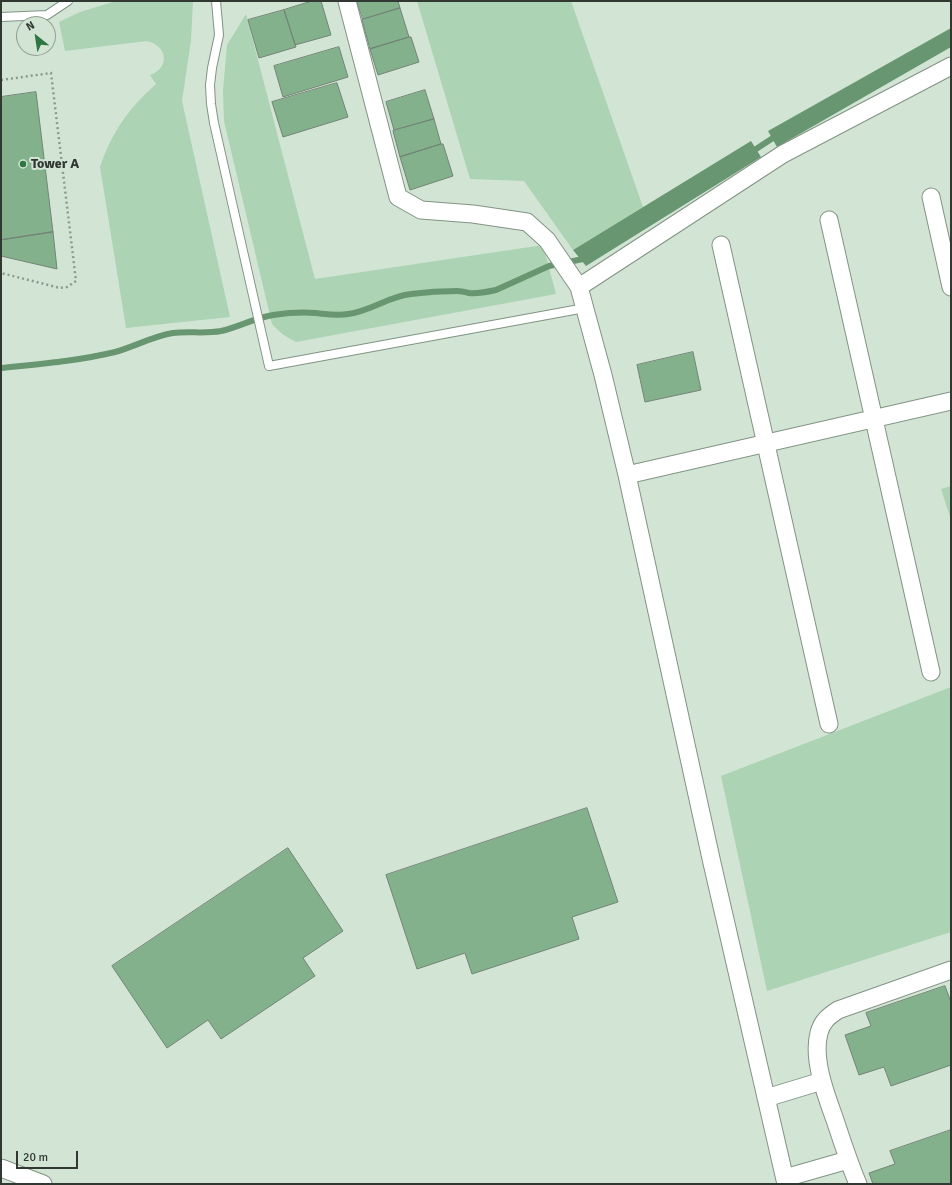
<!DOCTYPE html>
<html>
<head>
<meta charset="utf-8">
<style>
	body { margin:0 }
	#map { position:relative; width:952px; height:1185px; overflow:hidden; background:#d2e5d5; font-family:Signika,sans-serif }
	canvas { display:block }
	.frame { position:absolute; inset:0; border:2px solid #303831; pointer-events:none }
	.north { position:absolute; left:16px; top:16px; width:40px; height:40px; box-sizing:border-box; background:#d2e5d5; border:1px solid #91a093; border-radius:50%; rotate:330deg; font-size:11px; font-weight:700; line-height:16px; text-align:center; color:#303831 }
	.north::after { content:''; display:block; margin:auto; width:14px; height:18px; background:#2e7642; clip-path:polygon(50% 0,100% 100%,50% 72%,0 100%) }
	.scale { position:absolute; left:16px; top:1151px; width:62px; height:18px; box-sizing:border-box; border:2px solid #303831; border-top:0; padding-left:5px; font-size:12px; line-height:14px; white-space:nowrap; color:#303831; -webkit-text-stroke:3px #d2e5d5; paint-order:stroke }
</style>
</head>
<body>
<div id="map">
<canvas width="952" height="1185"></canvas>
<div class="frame"></div>
<div class="north">N</div>
<div class="scale">20 m</div>
</div>
<script>
const ctx = document.querySelector('canvas').getContext('2d');
ctx.lineJoin = 'round';
function fillPath(path, color) { ctx.fillStyle = color; ctx.fill(path, 'evenodd'); }
function trace(path, color, width, dash) { ctx.strokeStyle = color; ctx.lineWidth = width; ctx.lineCap = dash ? 'butt' : 'round'; ctx.setLineDash(dash || []); ctx.stroke(path); }
function label(font, color, halo, rows, align = 'center') {
  ctx.font = font + ' Signika,sans-serif'; ctx.lineWidth = 4; ctx.setLineDash([]); ctx.textBaseline = 'middle'; ctx.strokeStyle = halo; ctx.fillStyle = color; for (const [text, x, y, turn = 0] of rows) {
    ctx.save(); ctx.translate(x, y); ctx.rotate((+turn || 0) * Math.PI / 180); ctx.textAlign = isNaN(turn) ? turn : align; if (halo) ctx.strokeText(text, 0, 0); ctx.fillText(text, 0, 0); ctx.restore();
  }
}
const green = new Path2D(`
	M116,1H193L191,41L182,101L230,317L126,328L100,167C112,132 128,109 156,84L150,75C170,68 168,46 147,41L65,51L59,22L80,12Z
	M417,1H571L643,207L573,250L524,181L470,179Z
	M246,14L315,279L543,245L556,294L296,342C286,337 279,332 272,324L224,121L223,90L227,45Z
	M951,486V520L941,489Z
	M951,687V932L767,991L721,776Z`);
const water = new Path2D(`
	M951,28V47L777,147L768,131Z
	M751,141L761,157L586,266L573,250Z`);
const stream = new Path2D(`
	M750,153L779,134
	M1,368C39,364 78,361 115,352C134,347 153,336 173,333C189,331 205,334 221,331C239,327 254,318 273,315C287,313 301,312 315,313C326,314 337,316 348,314C371,311 389,296 411,294C426,292 442,291 457,291C461,291 465,292 469,293C478,294 487,292 496,290L549,266L583,259L587,256`);
const building = new Path2D(`
	M312,1H321L331,35L295,45L284,10Z
	M357,1H398L400,8L363,19Z
	M400,8L409,37L370,49L362,20Z
	M284,10L296,47L259,58L248,20Z
	M409,37H411L419,62L378,75L370,49Z
	M339,47L348,77L283,97L274,66Z
	M337,83L348,117L283,137L272,102Z
	M425,90L434,119L394,130L386,102Z
	M36,92L53,232L1,240V97Z
	M434,119L441,144L400,157L393,131Z
	M441,144H443L453,176L410,190L400,157Z
	M53,232L57,269L1,256V240Z
	M693,352L701,390L645,402L637,365Z
	M587,808L618,902L572,917L579,939L472,974L465,953L417,969L386,875Z
	M288,848L343,931L303,958L315,976L221,1039L208,1020L167,1048L112,966Z
	M945,986L951,1002V1065L891,1086L884,1067L859,1075L845,1035L871,1026L866,1013Z
	M951,1130V1184H873L869,1173L895,1164L890,1151Z`);
const path = new Path2D(`
	M1,80L51,73L76,281L67,287L60,288L1,273`);
const lane = new Path2D(`
	M216,1L219,35L212,68L210,85L211,104L214,123L269,366L585,308
	M1,17L47,15L68,1`);
const street = new Path2D(`
	M347,1L398,197L421,210L473,214L527,222L547,240L579,287L603,375L627,475L712,863L786,1184
	M931,197L951,287
	M829,220L931,672
	M721,245L829,724
	M579,287L783,154L951,66
	M627,475L951,401
	M766,1098L822,1081
	M1,1168L43,1184
	M785,1178L848,1160
	M858,1184C849,1163 842,1141 835,1120C826,1095 812,1059 819,1033C822,1021 829,1016 838,1010L951,970`);
const markers = [
	[23,164,4,"#2e7642"]
];
const poiNames = [
	["Tower A",31,164]
];
fillPath(green, '#acd3b3');
fillPath(water, '#689671');
trace(stream, '#689671', 6);
fillPath(building, '#82b18c');
trace(building, '#738476', 1);
trace(lane, '#829384', 10);
trace(street, '#829384', 19);
trace(path, '#8c9a8e', 2.5, [2, 3]);
trace(lane, '#fff', 8);
trace(street, '#fff', 17);
for (const [x, y, r, color] of markers) { const dot = new Path2D(); dot.arc(x, y, r, 0, 2 * Math.PI); ctx.fillStyle = color; ctx.fill(dot); trace(dot, '#d2e5d5', 1.5); }
label('bold 14px', '#303831', '#d2e5d5', poiNames, 'left');
</script>
</body>
</html>
